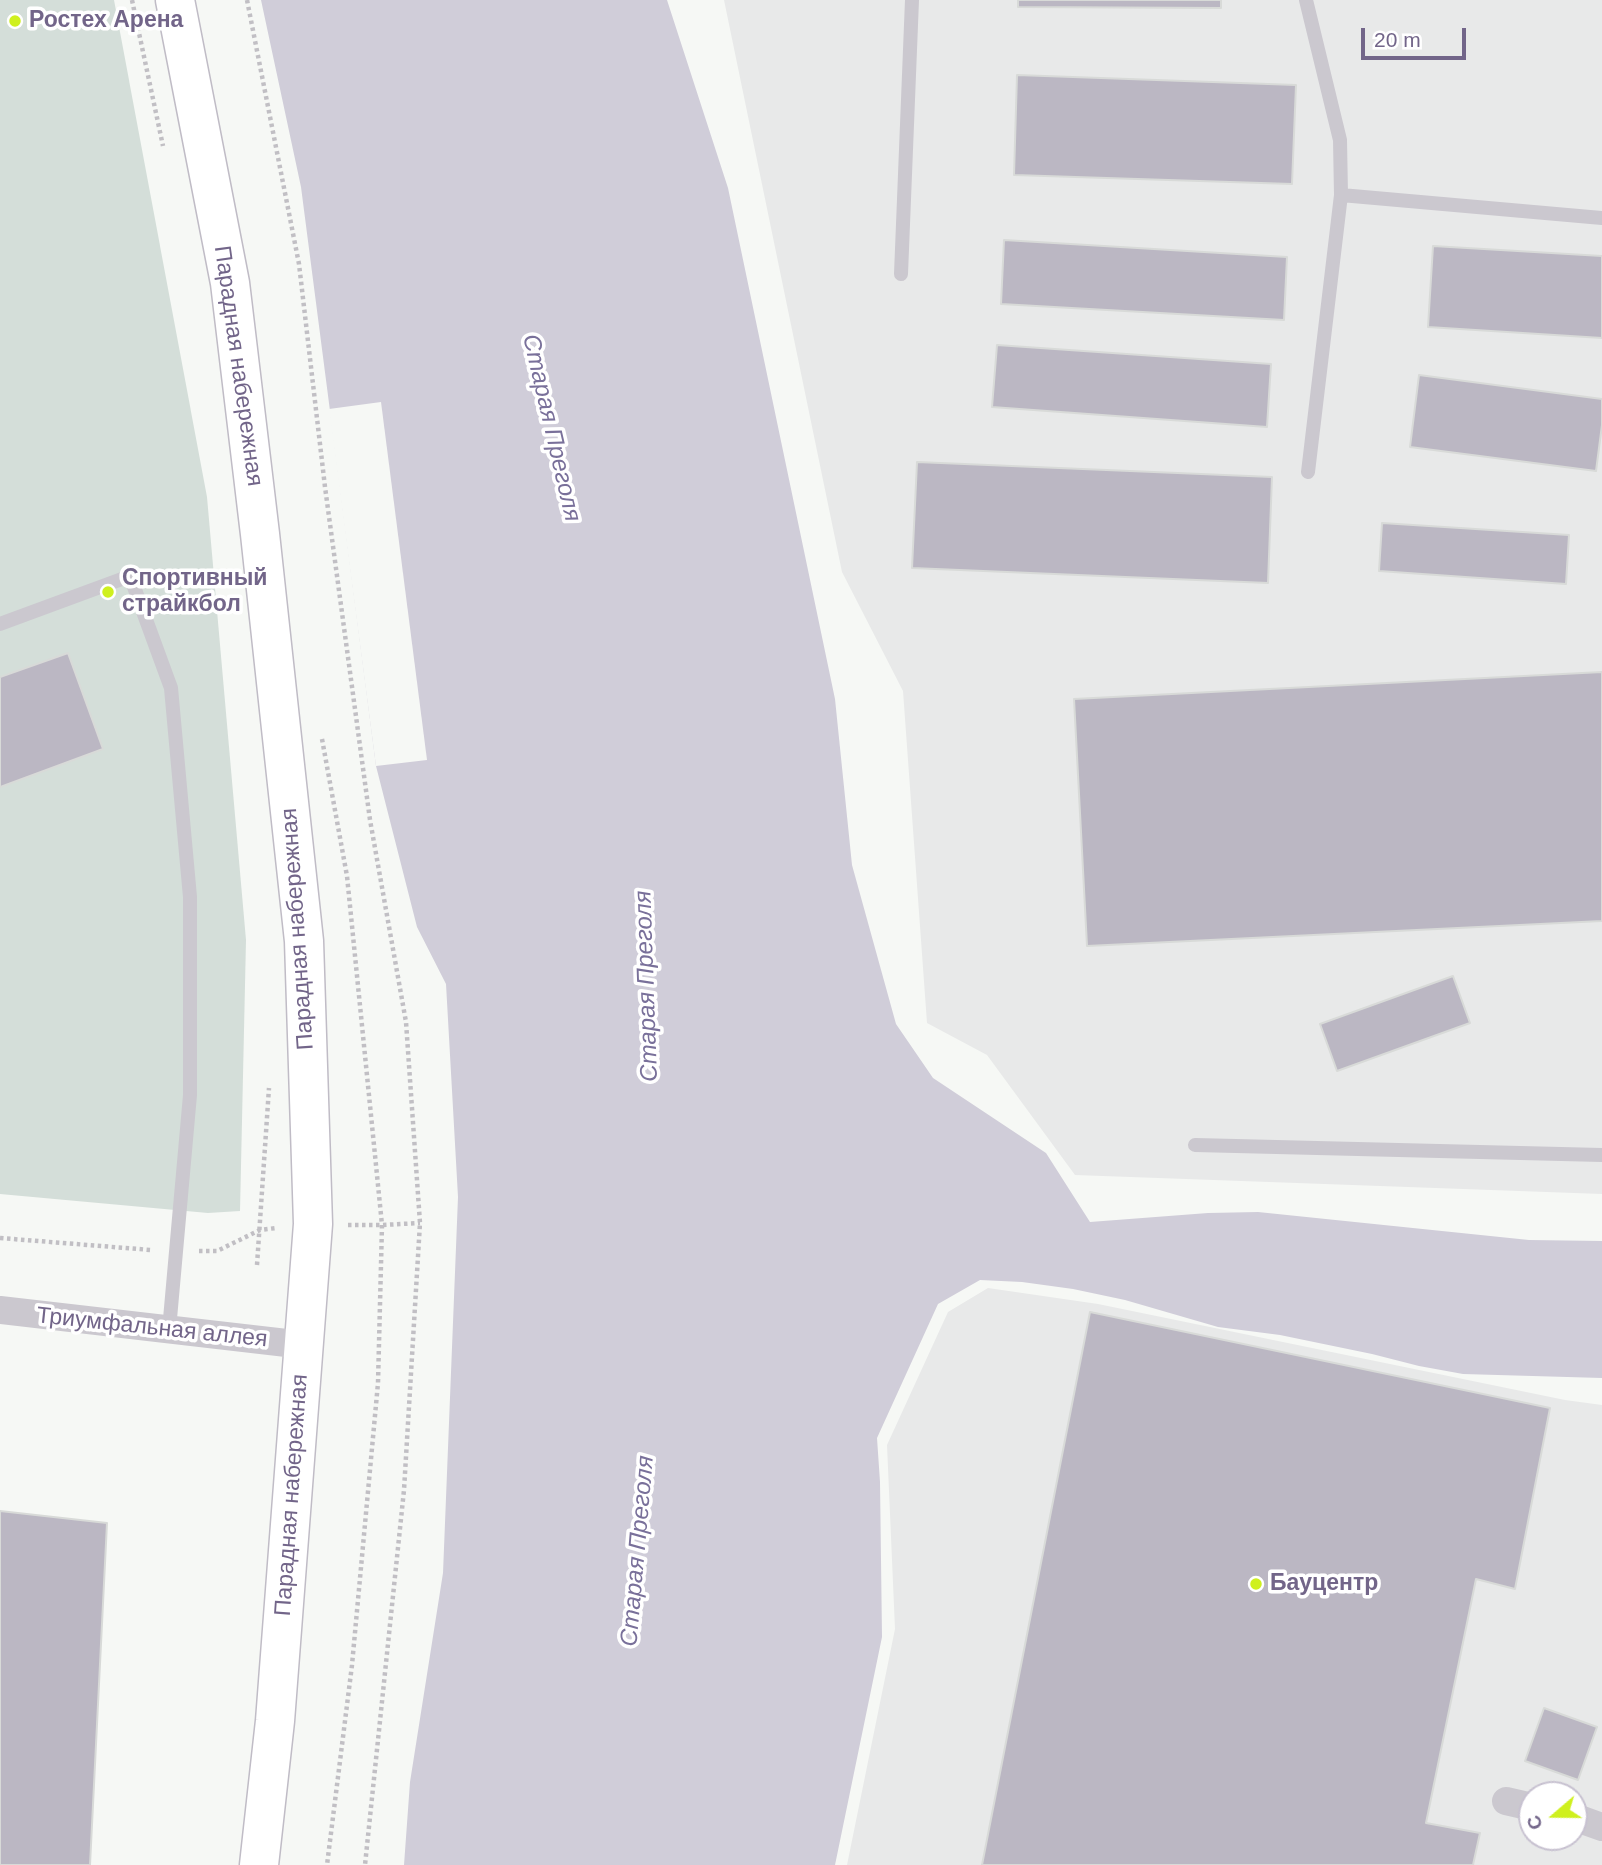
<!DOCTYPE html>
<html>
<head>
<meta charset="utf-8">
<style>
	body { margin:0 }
	#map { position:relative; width:1602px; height:1865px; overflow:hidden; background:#f6f8f5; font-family:Arial,sans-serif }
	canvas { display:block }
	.north { position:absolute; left:1518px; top:1781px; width:70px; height:70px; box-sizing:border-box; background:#fff; border:2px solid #c7c1d0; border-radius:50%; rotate:250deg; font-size:19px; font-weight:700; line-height:28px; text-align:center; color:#726589 }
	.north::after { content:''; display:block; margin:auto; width:24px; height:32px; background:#cff01e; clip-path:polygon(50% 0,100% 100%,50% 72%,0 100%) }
	.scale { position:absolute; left:1361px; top:28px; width:105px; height:32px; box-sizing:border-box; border:4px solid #726589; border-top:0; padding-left:9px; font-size:21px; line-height:24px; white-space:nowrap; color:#726589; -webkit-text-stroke:5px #fff; paint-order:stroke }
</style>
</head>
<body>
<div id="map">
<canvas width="1602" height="1865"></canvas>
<div class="north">С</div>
<div class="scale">20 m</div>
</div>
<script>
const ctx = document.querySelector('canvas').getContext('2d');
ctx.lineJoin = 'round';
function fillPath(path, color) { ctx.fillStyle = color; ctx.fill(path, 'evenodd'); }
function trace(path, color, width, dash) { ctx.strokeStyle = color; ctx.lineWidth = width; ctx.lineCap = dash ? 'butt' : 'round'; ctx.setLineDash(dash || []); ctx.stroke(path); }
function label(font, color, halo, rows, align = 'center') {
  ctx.font = font + ' Arial,sans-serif'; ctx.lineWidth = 7; ctx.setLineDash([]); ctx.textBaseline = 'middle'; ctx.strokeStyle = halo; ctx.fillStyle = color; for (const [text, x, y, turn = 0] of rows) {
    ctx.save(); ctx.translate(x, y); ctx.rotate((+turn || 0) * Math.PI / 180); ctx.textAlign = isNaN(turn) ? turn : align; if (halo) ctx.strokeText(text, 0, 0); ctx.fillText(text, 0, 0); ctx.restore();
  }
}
const built = new Path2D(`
	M724,0H1602V1194L1075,1175L987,1055L927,1023L903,691L842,572Z
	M988,1288L1098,1304L1565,1400L1602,1405V1865H847L895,1629L887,1445L948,1312ZM1532,1795H1574V1837H1532Z`);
const green = new Path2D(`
	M0,0H114L207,497L246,940L240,1211L208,1213L0,1194Z`);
const water = new Path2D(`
	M261,0H667L728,188L835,699L852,865L896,1024L933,1078L1046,1153L1090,1222L1208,1213L1258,1212L1529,1240L1602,1241V1378L1463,1374L1419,1366L1372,1354L1280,1335L1218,1327L1125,1300L1073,1289L1022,1282L980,1280L938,1304L877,1438L880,1482L882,1637L835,1865H404L410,1782L443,1573L458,1197L446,984L417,927L376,766L301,187Z`);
const pier = new Path2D(`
	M381,402L427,760L376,766L329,409Z`);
const building = new Path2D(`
	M1018,0H1221V8L1018,7Z
	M1017,75L1296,85L1292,184L1014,175Z
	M1004,240L1287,257L1284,320L1001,304Z
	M1433,246L1602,256V338L1428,327Z
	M997,345L1271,364L1267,427L992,407Z
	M1419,375L1602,399V425L1596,471L1410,447Z
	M917,462L1272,477L1268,583L912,568Z
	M1382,523L1569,535L1566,584L1379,571Z
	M68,653L103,749L0,787V677Z
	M1602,672V921L1087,946L1074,699Z
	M1453,976L1470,1023L1337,1071L1320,1024Z
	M1090,1312L1550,1408L1515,1589L1476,1579L1426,1823L1480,1833L1473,1865H982Z
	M0,1511L107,1523L90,1865H0Z
	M1544,1708L1597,1727L1578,1780L1525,1761Z`);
const path = new Path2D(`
	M132,0L163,146
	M247,0L299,264L325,487L370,820L406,1022L420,1223L404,1490L365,1865
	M322,739L347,876L382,1225L378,1383L352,1665L327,1865
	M348,1225H382L420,1223
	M0,1238L151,1250
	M199,1251H217L260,1230L276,1228
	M257,1265L269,1088`);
const lane = new Path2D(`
	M1306,0L1340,140L1341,195L1308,472
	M1341,195L1602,218
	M901,274L912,0
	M0,624L130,576L171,688L190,897V1095L169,1330
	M1195,1145L1602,1155`);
const street = new Path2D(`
	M0,1310L304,1345
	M1506,1801L1532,1807
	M1574,1817L1602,1827`);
const secondary = new Path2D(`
	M175,0L230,283L260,534L304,941L313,1224L275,1721L259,1865`);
const markers = [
	[15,21,7,"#cff01e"],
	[108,592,7,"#cff01e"],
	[1256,1584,7,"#cff01e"]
];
const poiNames = [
	["Ростех Арена",29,21],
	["Спортивный",122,579],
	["страйкбол",122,605],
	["Бауцентр",1270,1584]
];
const streetNames = [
	["Парадная набережная",238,366,82],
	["Парадная набережная",298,929,-94],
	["Триумфальная аллея",152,1328,6],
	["Парадная набережная",292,1495,-86]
];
const waterNames = [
	["Старая Преголя",551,428,77],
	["Старая Преголя",647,986,-92],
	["Старая Преголя",638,1551,-85]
];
fillPath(built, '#e8e9e9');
fillPath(green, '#d4ded9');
fillPath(water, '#d0cdd9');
fillPath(pier, '#f6f8f5');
fillPath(building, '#bbb7c3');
trace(building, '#d8dad8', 2);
trace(secondary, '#c0bcc6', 41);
trace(path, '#c1bfc4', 4.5, [3.5, 3.5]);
trace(lane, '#cbc8cf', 14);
trace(street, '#cbc8cf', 28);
trace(secondary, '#fff', 38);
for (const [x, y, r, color] of markers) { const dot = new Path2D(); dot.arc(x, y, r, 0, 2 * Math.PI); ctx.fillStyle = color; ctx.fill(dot); trace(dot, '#fff', 2.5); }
label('bold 23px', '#726589', '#fff', poiNames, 'left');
label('23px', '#726589', '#fff', streetNames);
label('italic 24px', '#79709a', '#fff', waterNames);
</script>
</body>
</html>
